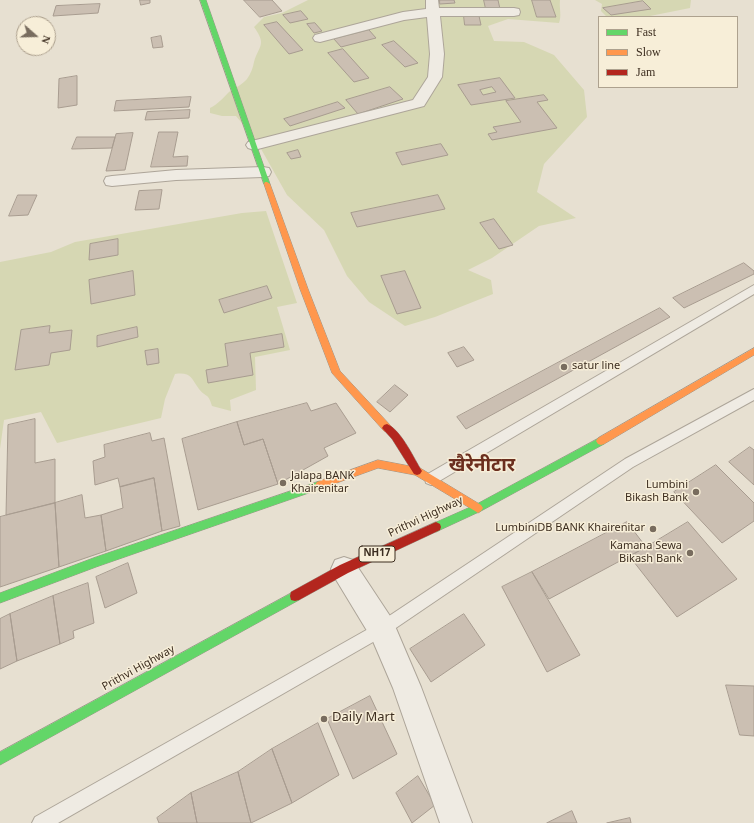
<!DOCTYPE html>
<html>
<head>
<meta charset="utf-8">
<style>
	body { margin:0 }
	#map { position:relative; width:754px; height:823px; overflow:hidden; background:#e7e0d1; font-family:Georgia,serif }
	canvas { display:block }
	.legend { position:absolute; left:598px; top:16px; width:140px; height:72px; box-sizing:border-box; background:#f7eed8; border:1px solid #ada18e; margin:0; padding:5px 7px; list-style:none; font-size:12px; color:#3d2e20 }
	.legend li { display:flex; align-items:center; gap:8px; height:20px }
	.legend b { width:20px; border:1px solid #ada18e }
	.north { position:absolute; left:16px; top:16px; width:40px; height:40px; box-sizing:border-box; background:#f7eed8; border:1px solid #ada18e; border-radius:50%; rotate:110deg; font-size:11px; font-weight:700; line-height:16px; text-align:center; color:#3d2e20 }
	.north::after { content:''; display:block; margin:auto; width:14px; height:18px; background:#786c5e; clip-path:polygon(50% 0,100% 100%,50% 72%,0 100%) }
</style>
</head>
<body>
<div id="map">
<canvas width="754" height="823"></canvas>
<ul class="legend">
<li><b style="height:5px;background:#63d668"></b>Fast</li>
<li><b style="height:5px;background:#ff974d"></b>Slow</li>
<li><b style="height:5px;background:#b3261e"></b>Jam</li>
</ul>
<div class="north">N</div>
</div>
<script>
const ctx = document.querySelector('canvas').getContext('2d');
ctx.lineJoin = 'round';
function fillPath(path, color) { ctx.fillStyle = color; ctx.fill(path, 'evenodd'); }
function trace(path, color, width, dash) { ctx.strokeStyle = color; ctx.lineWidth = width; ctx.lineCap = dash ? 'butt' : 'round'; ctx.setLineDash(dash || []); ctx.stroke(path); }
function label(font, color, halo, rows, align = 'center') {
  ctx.font = font + ' Georgia,"Noto Sans Devanagari",serif'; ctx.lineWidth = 3; ctx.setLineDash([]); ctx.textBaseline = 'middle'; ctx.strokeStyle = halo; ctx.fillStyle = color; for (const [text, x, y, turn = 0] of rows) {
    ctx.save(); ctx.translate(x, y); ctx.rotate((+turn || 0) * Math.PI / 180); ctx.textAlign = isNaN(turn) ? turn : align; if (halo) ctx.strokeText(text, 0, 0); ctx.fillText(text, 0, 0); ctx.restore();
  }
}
const green = new Path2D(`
	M308,0H560C559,9 562,15 559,23L508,19L488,26L494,41L524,42L554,55L584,90L587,117L544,164L537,192L576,218L539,226L492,258L468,270L491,280L493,294L435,317L405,326L369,302L347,276L324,230L287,195L256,140L236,116H222L210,113V108C218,104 223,98 229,92C235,88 243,84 247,79C251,73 253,68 254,62C259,45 267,45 254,27L264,17L282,13Z
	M595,0H691L690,8L645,17H607L601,11L602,4Z
	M266,211L297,303L277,307L290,350L255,357L256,390L230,400L231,411L212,406C208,392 206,398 199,389C191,378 191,372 175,374L165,399L161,418L57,443L41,412L4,420L0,449V262L51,252L75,242L242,213Z`);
const building = new Path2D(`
	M140,0H150V3L141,5Z
	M244,0H272L282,11L260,17Z
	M440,0H454L455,3L440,4Z
	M484,0H498L500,9H486Z
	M532,0H550L556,17H537Z
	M643,1L651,9L611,15L603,8Z
	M100,4L98,13L53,16L56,6Z
	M301,11L308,19L290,23L283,15Z
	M464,16H479L481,25H465Z
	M277,22L303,50L289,54L264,25Z
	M315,23L322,31L314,33L307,24Z
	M369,30L376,38L341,47L334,39Z
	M161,36L163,47L153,48L151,38Z
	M394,41L418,63L405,67L382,45Z
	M343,49L369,78L354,82L328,53Z
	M77,76V105L58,108L59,79Z
	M500,78L515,98L471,105L458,85ZM492,87L496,92L483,95L480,90Z
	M390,87L403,99L358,114L346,100Z
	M544,95L548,100L537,102L557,128L492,140L488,134L497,132L493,127L521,122L506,101Z
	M191,97L189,107L114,111L116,101Z
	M338,102L345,108L290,126L284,119Z
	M190,110L189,118L145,120L147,112Z
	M159,132H178L173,157L188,156L187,166L151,167Z
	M133,133L125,170L106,171L116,134Z
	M77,137H115L112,148L72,149Z
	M441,144L448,155L402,165L396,153Z
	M298,150L301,157L291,159L287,153Z
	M162,190L159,209L135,210L139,191Z
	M18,195H37L28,215L9,216Z
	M438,195L445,209L357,227L351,213Z
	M494,219L513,245L499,249L480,223Z
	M118,239V255L89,260L90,244Z
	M744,263L754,271V274L684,308L673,298Z
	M133,271L135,295L91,304L89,280Z
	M405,271L421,308L397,314L381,276Z
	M267,286L272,298L224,313L219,300Z
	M660,308L670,317L466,429L457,417Z
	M50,326L49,333L72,330L70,350L51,353L49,365L15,370L21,330Z
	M137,327L138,337L97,347V336Z
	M282,334L284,347L250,353L253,375L208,383L206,370L228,366L225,344Z
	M464,347L474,360L457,367L448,353Z
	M158,349L159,363L147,365L145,351Z
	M395,385L408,395L390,412L377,402Z
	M307,403L311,411L336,403L356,433L324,448L328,456L278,484L263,439L244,445L237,422Z
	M35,419V463L55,459V503L6,515L8,425Z
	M237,422L244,445L263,439L278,484L198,510L182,439Z
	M150,433L152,441L164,438L180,526L162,531L154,478L120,487L118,478L95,485L93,461L105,457L104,445Z
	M750,447L754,450V485L729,462Z
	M716,465L754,503V521L722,543L674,492Z
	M154,478L162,531L106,551L101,515L123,508L120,487Z
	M82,495L85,518L101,515L106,551L59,567L55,503Z
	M55,503L59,567L0,587V517Z
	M627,522L646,547L549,599L532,572Z
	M688,522L737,579L677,617L630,557Z
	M128,563L137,593L105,608L96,577Z
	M532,572L580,655L547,672L502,587Z
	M88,583L94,623L73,631L74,638L60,644L53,596Z
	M53,596L60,644L17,661L10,614Z
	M10,614L17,661L0,669V619Z
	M464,614L485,645L431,682L410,649Z
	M726,685L754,686V736L740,735Z
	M370,696L397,754L353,779L327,719Z
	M318,723L339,775L292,803L272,749Z
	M272,749L292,803L251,823L238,772Z
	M238,772L251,823H197L191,793Z
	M418,776L435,805L412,823L396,793Z
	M191,793L197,823H159L157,818Z
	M572,811L577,823H547Z
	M630,818L631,823H607Z`);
const lane = new Path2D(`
	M754,285V294L436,483L431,485L426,483L425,479L426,475Z
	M754,389V400L633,467L387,634L58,823H32L35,817L377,624L625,459Z`);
const street = new Path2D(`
	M426,0H438L439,8H514L519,9L520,12L519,15L514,16H440L444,54L442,77L424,106L254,150L248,148L246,145L248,142L413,100L428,77L430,54L427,17L404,20L320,42L315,41L313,38L315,35L403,12L426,9Z
	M263,167L269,168L271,172L269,176L263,177L176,180L112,186L106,185L104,181L106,177L112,176L176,170Z
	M344,557L353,560L392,619L421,687L472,823H440L393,688L372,639L335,578L331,569L335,560Z`);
const fast = new Path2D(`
	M200,0H206L270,184L269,186H267L264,184Z
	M601,437L604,438L606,441L604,444L481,511L440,530L436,532L432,530L431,527L432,524L475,505Z
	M320,481L323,482L325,485L323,488L96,567L0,603V593L96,557Z
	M295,591L299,592L300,596L299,600L0,765V752Z`);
const slow = new Path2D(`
	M265,182H267L270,184L308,289L340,371L390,425L392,428L390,431L387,432L384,431L332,373L300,289L264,184Z
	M754,348V355L604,444L601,445L598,444L596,441L598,438Z
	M378,460L420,468L481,505L483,508L481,511L478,513L475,511L415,475L378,468L320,489L317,488L315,485L317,482Z`);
const jam = new Path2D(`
	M387,424C400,429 413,456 420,468L422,471L420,474L417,475L414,474L392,439L382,428L384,425Z
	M436,522L440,524L441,527L440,530L348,573L299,600L295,601L291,600L290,596L291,592L340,565Z`);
const markers = [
	[564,367,4,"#786c5e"],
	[283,483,4,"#786c5e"],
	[696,492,4,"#786c5e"],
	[653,529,4,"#786c5e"],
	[690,553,4,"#786c5e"],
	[324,719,4,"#786c5e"]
];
const shields = [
	[377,554,36]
];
const shieldNames = [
	["NH17",377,554]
];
const poiNames = [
	["satur line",572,367,"left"],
	["Jalapa BANK",291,477,"left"],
	["Khairenitar",291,490,"left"],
	["Lumbini",688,486],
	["Bikash Bank",688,499],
	["LumbiniDB BANK Khairenitar",645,529],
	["Kamana Sewa",682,547],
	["Bikash Bank",682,560]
];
const streetNames = [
	["Prithvi Highway",426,518,-25],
	["Prithvi Highway",139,669,-29]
];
const nearPoinames = [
	["Daily Mart",332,719]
];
const townNames = [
	["खैरेनीटार",482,467]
];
fillPath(green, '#d6d7b3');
fillPath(building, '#cbbfb2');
trace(building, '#a89c90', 1);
trace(lane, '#ada599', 2);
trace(street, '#ada599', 2);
trace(fast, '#9c958a', 1);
trace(slow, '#9c958a', 1);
trace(jam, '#9c958a', 1);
fillPath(lane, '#efebe3');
fillPath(street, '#efebe3');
fillPath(fast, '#63d668');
fillPath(slow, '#ff974d');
fillPath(jam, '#b3261e');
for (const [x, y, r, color] of markers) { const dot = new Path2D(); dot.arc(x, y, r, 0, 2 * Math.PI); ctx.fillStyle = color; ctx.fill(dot); trace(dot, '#f7eed8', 1.5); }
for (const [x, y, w] of shields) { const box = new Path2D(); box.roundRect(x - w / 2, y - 8, w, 16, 3); ctx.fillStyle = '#f7eed8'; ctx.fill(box); trace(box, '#3d2e20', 1); }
label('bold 10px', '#3d2e20', null, shieldNames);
label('11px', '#3d2e20', '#f7eed8', poiNames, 'right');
label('11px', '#3d2e20', '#f7eed8', streetNames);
label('13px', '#3d2e20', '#f7eed8', nearPoinames, 'left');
label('bold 19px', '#6b2e1e', '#f7eed8', townNames);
</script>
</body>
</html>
